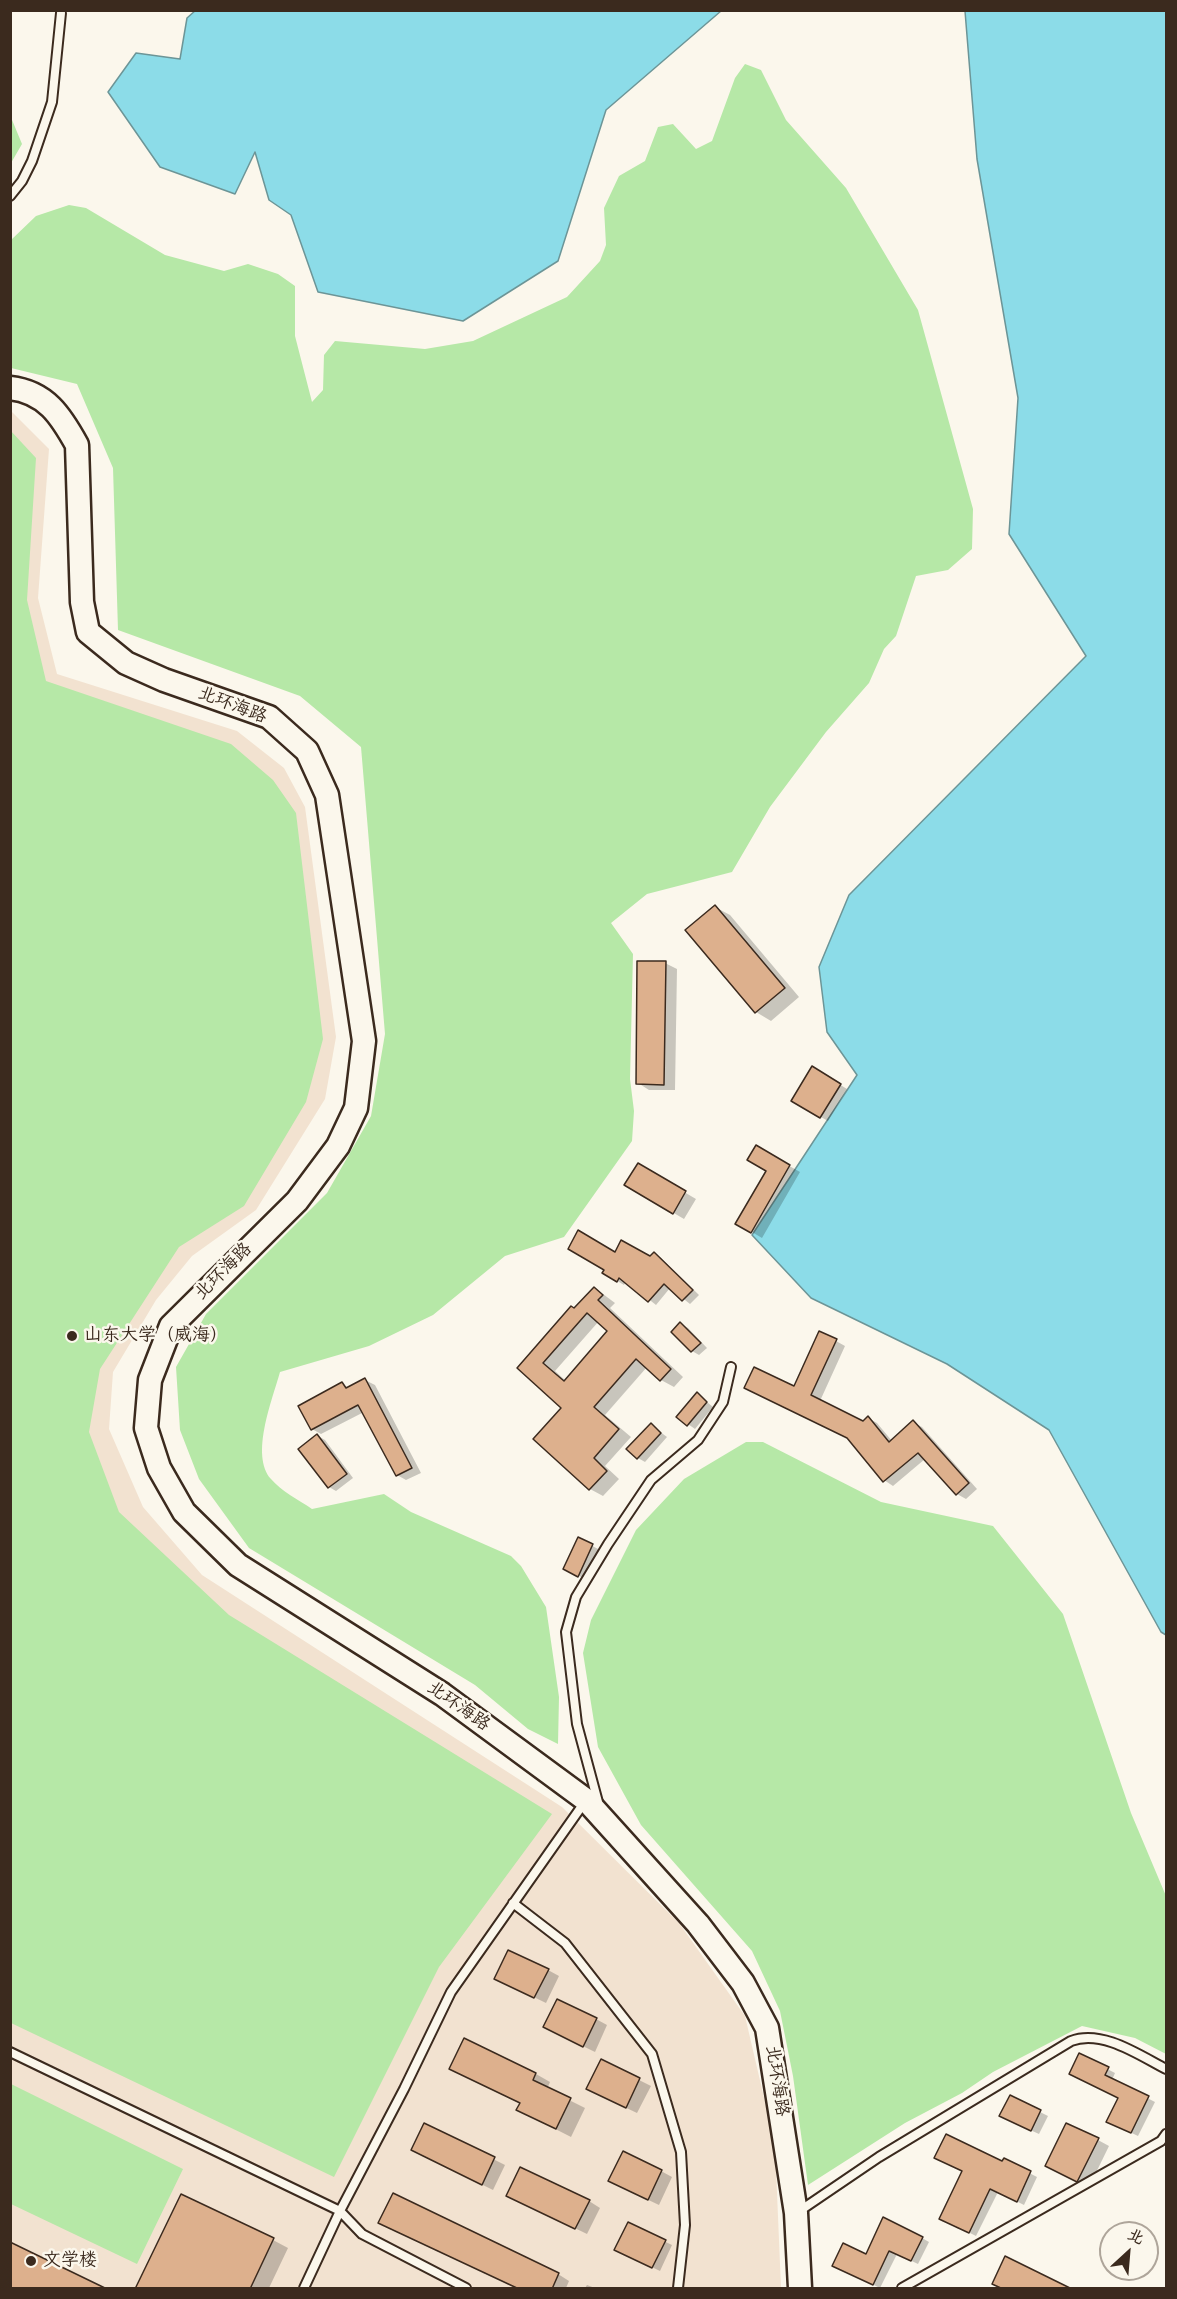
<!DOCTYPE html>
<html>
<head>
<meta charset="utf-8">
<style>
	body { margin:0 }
	#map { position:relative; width:1177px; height:2299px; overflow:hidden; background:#fbf7ec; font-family:"Architects Daughter","LXGW WenKai TC",sans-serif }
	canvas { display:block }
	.frame { position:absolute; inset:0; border:12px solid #3b2a1e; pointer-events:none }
	.north { position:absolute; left:1099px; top:2221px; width:60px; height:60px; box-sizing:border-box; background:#fbf7ec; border:2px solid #aea59a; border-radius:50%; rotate:26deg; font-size:16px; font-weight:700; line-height:24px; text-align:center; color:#3b2a1e }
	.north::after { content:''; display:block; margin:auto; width:21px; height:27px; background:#3b2a1e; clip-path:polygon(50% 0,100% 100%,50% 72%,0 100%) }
</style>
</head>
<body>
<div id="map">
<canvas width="1177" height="2299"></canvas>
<div class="frame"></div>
<div class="north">北</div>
</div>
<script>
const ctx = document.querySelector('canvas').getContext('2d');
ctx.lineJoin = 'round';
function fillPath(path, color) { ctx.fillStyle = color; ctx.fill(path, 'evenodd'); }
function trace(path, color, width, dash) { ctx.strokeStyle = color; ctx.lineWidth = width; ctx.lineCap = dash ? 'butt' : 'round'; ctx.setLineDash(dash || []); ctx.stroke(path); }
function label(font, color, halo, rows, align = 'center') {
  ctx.font = font + ' "Architects Daughter","LXGW WenKai TC",sans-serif'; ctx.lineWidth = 5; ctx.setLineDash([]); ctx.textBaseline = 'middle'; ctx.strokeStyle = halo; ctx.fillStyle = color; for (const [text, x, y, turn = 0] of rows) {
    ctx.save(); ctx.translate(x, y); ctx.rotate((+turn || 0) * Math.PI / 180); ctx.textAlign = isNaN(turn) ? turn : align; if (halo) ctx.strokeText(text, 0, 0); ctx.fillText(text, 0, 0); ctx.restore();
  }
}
const built = new Path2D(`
	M10,410L49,449L38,598L57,674L237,731L284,768L305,807L336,1037L325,1099L256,1210L192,1256L156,1300L113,1372L109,1429L143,1507L202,1575L562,1807L679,1923L745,2016L775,2145L781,2288H11Z`);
const green = new Path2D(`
	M745,64L761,70L786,120L846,188L918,310L973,509L972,549L948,570L916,576L896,636L884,649L869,683L826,732L770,807L732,872L647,894L611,923L633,954L630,1079L634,1111L632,1141L564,1237L505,1256L433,1315L369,1346L280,1372C272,1401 250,1455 271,1479C281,1491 299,1500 312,1509L384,1494L411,1512L511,1556L521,1566L546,1607L559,1697L558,1744L528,1729L475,1685L249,1548L199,1479L180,1430L176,1367L206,1314L327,1193L371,1116L385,1034L361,747L300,696L118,630L113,468L77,384L11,368V240L36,216L69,205L86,208L165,255L224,271L248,264L278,274L295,286V336L312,402L323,390L324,355L335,341L425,349L473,341L567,297L600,261L606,245L604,208L619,176L645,161L658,127L673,124L696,149L712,141L735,78Z
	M10,115L22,144L11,163H10Z
	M10,430L36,458L27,600L46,681L231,744L273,780L296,813L323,1039L306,1102L244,1206L179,1247L100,1369L89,1432L119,1512L229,1615L552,1814L439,1967L334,2177L11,2023Z
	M746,1442H763L881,1502L993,1526L1063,1614L1131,1813L1166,1896V2054L1135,2038L1082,2026L993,2072L962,2093L905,2123L808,2185L793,2076L780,2011L752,1951L641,1825L598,1747L583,1653L591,1620L636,1530L684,1479Z
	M11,2084L183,2169L137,2264L11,2204Z`);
const water = new Path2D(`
	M196,10H721V11L606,110L558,261L463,321L318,292L291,215L269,200L255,152L235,194L160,167L108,92L136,53L180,59L187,18Z
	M965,11H1166V1635L1161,1632L1049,1430L947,1364L811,1298L752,1235L857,1075L827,1032L819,967L849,895L1086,656L1009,534L1018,398L977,159Z`);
const shadow = new Path2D(`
	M715,907L730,915L799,997L771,1021L756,1012Z
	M665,963L677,969L675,1090H649L638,1083Z
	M813,1068L847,1089L828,1121L793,1101Z
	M756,1147L800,1172L762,1238L737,1223L768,1171Z
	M638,1165L696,1199L684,1219L626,1185Z
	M615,1254L650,1258L654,1254L661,1258L699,1295L690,1304L670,1288L656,1305L626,1281L624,1285L604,1273Z
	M595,1288L615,1303L610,1308L683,1377L674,1387L661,1380L647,1367L605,1415L631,1437L605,1466L619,1479L603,1496L590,1489L535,1439L564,1408L519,1368ZM599,1321L609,1331L566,1381L555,1371Z
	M681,1324L688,1328L707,1348L699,1355L692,1351Z
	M836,1341L845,1346L820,1401L863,1422L868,1418L877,1423L892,1441L913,1422L922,1427L977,1489L966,1499L957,1494L925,1459L893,1486L884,1480L849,1438L795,1388Z
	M365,1380L375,1385L421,1473L406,1480L397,1475L364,1412L321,1434L312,1429L342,1384L349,1388Z
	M697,1394L713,1407L695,1429L678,1417Z
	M651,1425L667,1437L645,1462L638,1458Z
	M318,1436L325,1440L353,1478L336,1491L329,1487Z
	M579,1539L600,1550L586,1579L572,1573Z
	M548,1970L559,1976L546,2003L507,1984Z
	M596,2019L607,2025L595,2052L556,2033Z
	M465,2040L536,2074L550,2082L547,2089L585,2108L571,2137L518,2110L521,2104L466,2077Z
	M1080,2055L1115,2073L1112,2080L1155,2102L1138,2136L1115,2125L1119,2097Z
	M601,2061L651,2086L637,2113L599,2095Z
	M1010,2097L1048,2116L1039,2134L1008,2120Z
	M425,2125L505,2165L493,2190L412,2150Z
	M1098,2140L1109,2146L1089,2187L1058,2171Z
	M1004,2160L1037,2177L1024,2205L998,2192L976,2236L948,2222Z
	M661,2171L672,2177L659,2205L621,2187Z
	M394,2195L558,2274L569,2281L566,2288H520L391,2229Z
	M519,2201H589L600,2208L587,2234Z
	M628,2224L672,2245L660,2271L623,2253Z
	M922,2238L929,2242L918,2264L897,2254L880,2288L841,2269L867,2256Z
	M273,2240L288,2248L269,2288H137Z
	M587,2285L595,2288H585Z`);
const building = new Path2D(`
	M715,905L785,988L755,1013L685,930Z
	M637,961H666L664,1085L636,1084Z
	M812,1066L841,1084L820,1118L791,1101Z
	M756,1145L790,1165L751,1233L735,1224L766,1171L747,1160Z
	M638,1163L686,1191L673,1214L624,1185Z
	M578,1230L615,1252L621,1240L650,1256L654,1252L693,1290L682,1301L664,1284L648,1302L619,1278L617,1282L602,1273L604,1270L568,1249Z
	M594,1287L603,1295L598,1300L671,1369L660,1381L636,1359L594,1407L619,1429L594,1458L607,1471L589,1490L533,1439L561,1408L517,1368L571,1306L574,1308ZM587,1313L607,1331L564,1381L543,1363Z
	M680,1322L701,1343L691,1352L671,1332Z
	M819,1331L837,1339L811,1395L863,1421L868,1416L889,1442L913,1420L969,1483L956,1495L918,1453L883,1482L847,1438L744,1388L754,1367L794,1386Z
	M365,1378L412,1468L396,1476L358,1405L311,1430L298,1406L342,1382L346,1388Z
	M697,1392L707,1402L687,1426L676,1417Z
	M651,1423L661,1433L637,1459L626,1449Z
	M317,1434L347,1474L328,1488L298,1449Z
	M578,1537L593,1544L578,1577L563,1569Z
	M508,1950L549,1969L534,1998L494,1979Z
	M557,1999L597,2018L583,2047L543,2027Z
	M464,2038L536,2073L533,2080L571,2098L556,2129L516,2110L520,2103L449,2069Z
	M1079,2053L1109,2067L1105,2075L1149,2096L1131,2133L1106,2122L1118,2098L1069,2074Z
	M601,2059L640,2078L626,2108L586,2089Z
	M1010,2095L1041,2110L1031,2131L999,2116Z
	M424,2123L495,2157L482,2185L411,2150Z
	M1066,2123L1099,2138L1077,2182L1045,2166Z
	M946,2134L1002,2161L1004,2158L1031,2171L1017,2202L990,2189L969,2233L939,2219L962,2171L934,2158Z
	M623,2151L662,2170L648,2200L608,2181Z
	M520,2167L590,2200L575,2229L506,2196Z
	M393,2193L559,2273L552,2289H519L378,2223Z
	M181,2194L274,2238L250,2289H135Z
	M883,2217L923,2237L911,2261L889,2251L873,2285L832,2266L843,2243L866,2254Z
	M628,2222L666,2240L652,2268L614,2250Z
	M10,2242L107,2289H10Z
	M1005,2256L1072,2289H1003L992,2284Z`);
const service = new Path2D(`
	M10,196L22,181L32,161L52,102L61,13
	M598,1802L577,1724L566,1632L576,1597L608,1544L651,1480L698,1440L723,1402L731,1367
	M513,1903L565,1943L652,2054L681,2152L685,2225L678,2288
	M10,2052L340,2211L362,2234L466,2288
	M798,2212L879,2157L1071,2041C1102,2029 1139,2055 1166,2069
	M304,2288L340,2211L404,2089L451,1992L584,1803
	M902,2288L1161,2141L1166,2134`);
const secondary = new Path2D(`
	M10,388C46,392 61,416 77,445L82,602L88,632L126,663L164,680L269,717L307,751L327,795L364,1041L356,1108L338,1146L297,1201L171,1326L150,1380L146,1428L159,1468L184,1512L238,1565L442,1694L586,1800L698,1924L743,1983L767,2028L796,2213L800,2288`);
const markers = [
	[72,1336,6,"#3b2a1e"],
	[31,2261,6,"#3b2a1e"]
];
const streetNames = [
	["北环海路",232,706,21],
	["北环海路",224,1272,-45],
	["北环海路",458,1707,35],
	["北环海路",776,2081,81]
];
const poiNames = [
	["山东大学（威海）",84,1336],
	["文学楼",43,2261]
];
fillPath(built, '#f2e2d0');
fillPath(green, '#b6e8a7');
fillPath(water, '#8cdce8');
trace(water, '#6c9597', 1.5);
fillPath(shadow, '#0003');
fillPath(building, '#ddb08d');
trace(building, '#3b2a1e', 1.5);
trace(service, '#3b2a1e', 12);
trace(secondary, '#3b2a1e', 27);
trace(service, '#fbf7ec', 8);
trace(secondary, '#fbf7ec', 22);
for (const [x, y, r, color] of markers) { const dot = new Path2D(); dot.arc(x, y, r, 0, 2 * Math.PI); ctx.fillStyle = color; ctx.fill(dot); trace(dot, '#fbf7ec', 2); }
label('18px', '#3b2a1e', '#fbf7ec', streetNames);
label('18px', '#3b2a1e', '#fbf7ec', poiNames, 'left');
</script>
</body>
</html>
